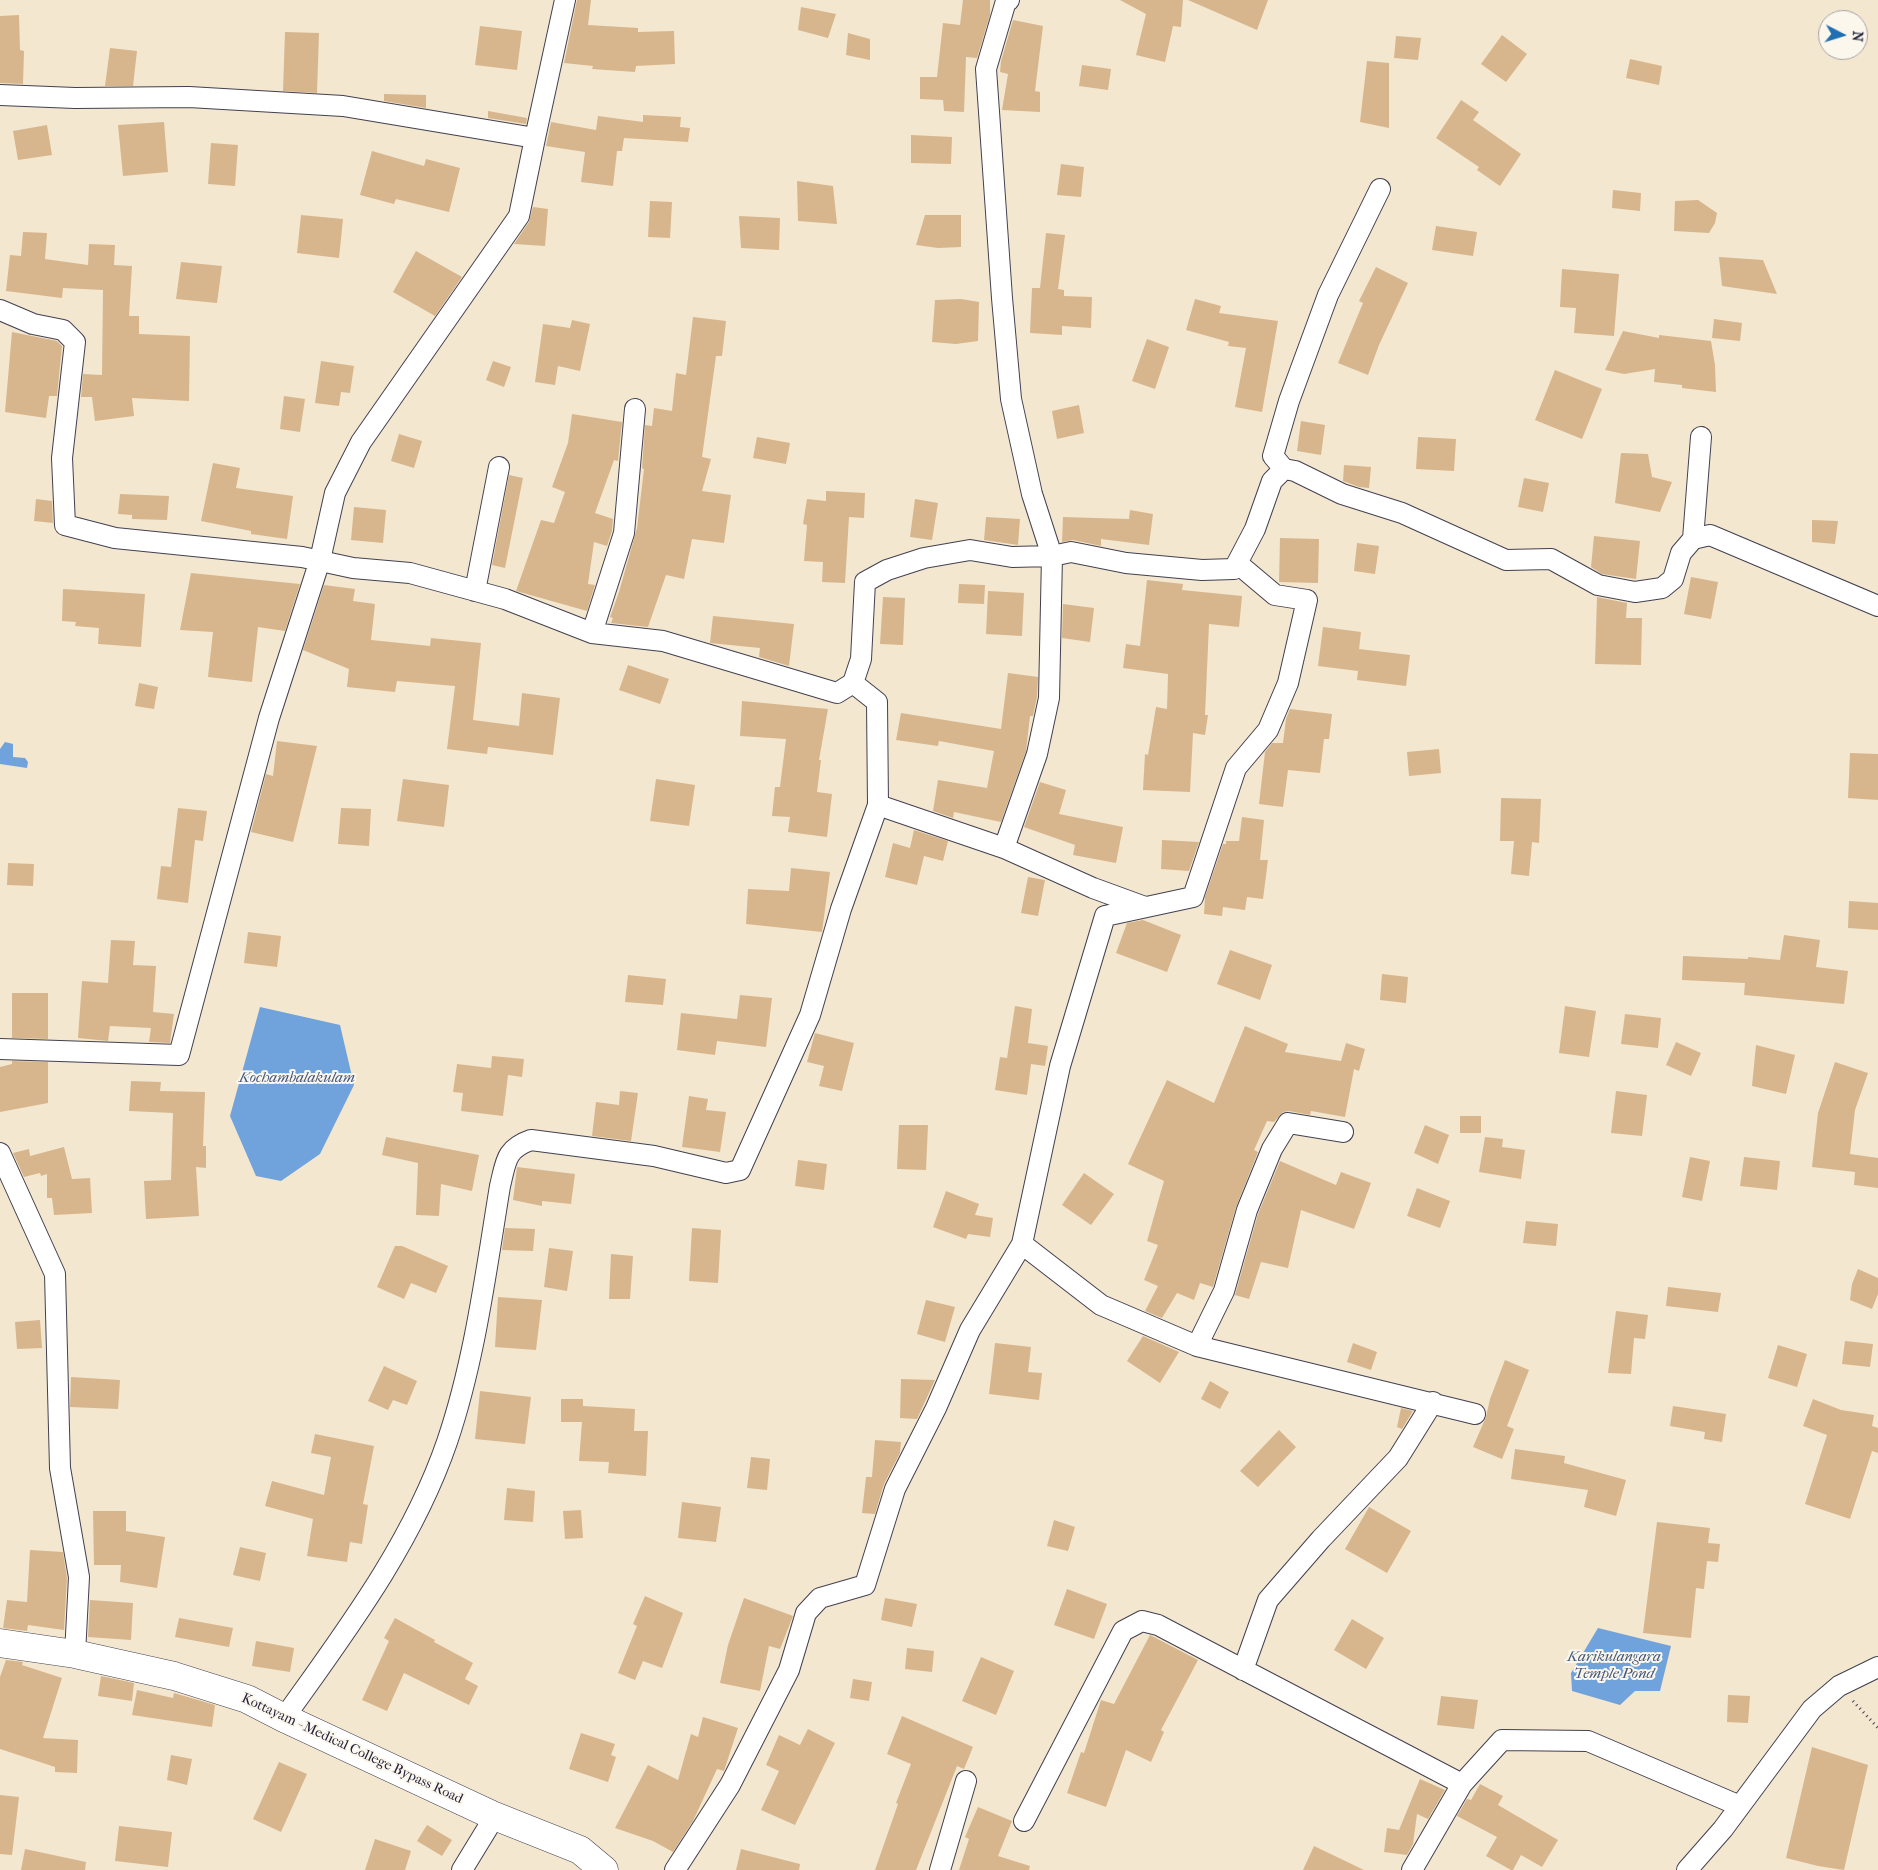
<!DOCTYPE html>
<html>
<head>
<meta charset="utf-8">
<style>
	body { margin:0 }
	#map { position:relative; width:1878px; height:1870px; overflow:hidden; background:#f4e7cf; font-family:"IM FELL French Canon",serif }
	canvas { display:block }
	.north { position:absolute; left:1818px; top:10px; width:50px; height:50px; box-sizing:border-box; background:#fbf7ec; border:1px solid #a4a2a5; border-radius:50%; rotate:95deg; font-size:14px; font-weight:700; line-height:20px; text-align:center; color:#22223b }
	.north::after { content:''; display:block; margin:auto; width:18px; height:22px; background:#1f6fb2; clip-path:polygon(50% 0,100% 100%,50% 72%,0 100%) }
</style>
</head>
<body>
<div id="map">
<canvas width="1878" height="1870"></canvas>
<div class="north">N</div>
</div>
<script>
const ctx = document.querySelector('canvas').getContext('2d');
ctx.lineJoin = 'round';
function fillPath(path, color) { ctx.fillStyle = color; ctx.fill(path, 'evenodd'); }
function trace(path, color, width, dash) { ctx.strokeStyle = color; ctx.lineWidth = width; ctx.lineCap = dash ? 'butt' : 'round'; ctx.setLineDash(dash || []); ctx.stroke(path); }
function label(font, color, halo, rows, align = 'center') {
  ctx.font = font + ' "IM FELL French Canon",serif'; ctx.lineWidth = 4; ctx.setLineDash([]); ctx.textBaseline = 'middle'; ctx.strokeStyle = halo; ctx.fillStyle = color; for (const [text, x, y, turn = 0] of rows) {
    ctx.save(); ctx.translate(x, y); ctx.rotate((+turn || 0) * Math.PI / 180); ctx.textAlign = isNaN(turn) ? turn : align; if (halo) ctx.strokeText(text, 0, 0); ctx.fillText(text, 0, 0); ctx.restore();
  }
}
const water = new Path2D(`
	M5,742L13,744V757L25,758L28,762L27,768L0,764V749Z
	M260,1007L340,1025L354,1085L320,1154L281,1181L256,1176L230,1116Z
	M1598,1628L1671,1646L1660,1691H1635L1620,1705L1572,1691L1571,1673Z`);
const building = new Path2D(`
	M577,0H591L588,25L638,28V32L674,31L675,64L636,66L635,72L592,69L593,66L564,63Z
	M963,0H990V15L977,58L966,57L964,112L944,111L943,100L920,99V77H937L943,23L960,25Z
	M1120,0H1183L1181,27L1173,26L1165,62L1136,55L1146,14Z
	M1188,0H1268L1257,30Z
	M801,7L836,14L828,38L798,30Z
	M19,15L20,50L24,51L23,84L0,83V16Z
	M1013,20L1043,26L1035,91L1040,92V112L1002,110L1008,74L1000,72L1001,61Z
	M480,26L522,31L517,70L475,65Z
	M285,32L319,33L317,93L283,91Z
	M848,33L870,39V60L846,55Z
	M1502,35L1527,54L1506,82L1481,64Z
	M1396,36L1421,38L1418,60L1394,58Z
	M110,48L137,51L133,86H105Z
	M1630,59L1662,66L1659,85L1626,78Z
	M1367,61L1389,63V128L1360,122Z
	M1082,65L1111,69L1108,90L1079,86Z
	M384,94L426,95V108L384,101Z
	M1461,100L1479,112L1473,120L1521,154L1500,186L1477,170L1479,167L1436,138Z
	M488,111L527,118L526,124L488,118Z
	M643,115L681,117L680,127L690,128L688,142L624,138L622,151H617L613,186L581,182L585,152L546,146L551,122L596,130L598,116L643,122Z
	M164,122L168,172L123,176L118,125Z
	M47,125L52,155L18,160L13,131Z
	M911,135L952,137L951,164L911,163Z
	M211,143L238,145L235,186L208,184Z
	M372,151L424,166L426,159L460,168L449,212L396,199L394,204L360,195Z
	M1061,164L1084,167L1081,197L1057,195Z
	M797,181L833,186L837,224L798,221Z
	M1613,190L1641,193L1640,211L1612,208Z
	M1698,200L1717,213L1715,223L1709,233L1674,231L1675,201Z
	M650,201L672,202L670,238L648,237Z
	M533,207L548,209L545,246L514,244L529,222Z
	M301,215L343,219L339,258L297,253Z
	M925,215H961V247L938,248L916,245Z
	M739,216L780,218L779,250L741,248Z
	M1436,226L1477,232L1473,256L1432,250Z
	M23,232L47,233L45,259L88,265L89,244L115,245L114,265L132,266L129,316H139V334L190,336L189,401L132,398L134,416L95,421L92,397H81L83,374L102,375L103,290L63,288L62,298L6,291L10,255L21,256Z
	M1046,233L1065,235L1058,289L1064,290V296L1092,297L1091,328L1062,326V335L1030,333L1032,288H1040Z
	M416,251L462,277L435,316L393,292Z
	M1719,257L1763,260L1777,294L1722,286Z
	M181,262L222,266L217,303L176,299Z
	M1376,267L1408,283L1379,345L1368,375L1338,363L1363,303L1359,301Z
	M1562,269L1619,274L1614,336L1574,333L1576,308L1560,307Z
	M961,299L979,302L978,341L956,344L932,342L935,300Z
	M1195,299L1221,306L1219,313L1278,321L1262,412L1235,407L1246,348L1228,346L1229,342L1186,330Z
	M693,317L726,321L722,356H716L702,457L711,459L702,491L731,495L724,543L692,539L684,579L666,575L648,627L611,623L613,618L610,617L619,592L637,528L644,469L642,468L645,425L652,426L654,408L672,411L676,373L686,375Z
	M1714,319L1742,323L1740,341L1712,338Z
	M572,320L590,324L580,371L558,366L555,385L535,382L543,324L570,328Z
	M1623,331L1659,338V335L1711,341L1715,365L1716,392L1682,388V385L1654,382L1655,369L1624,374L1605,370Z
	M12,332L57,341L62,346L57,396H49L46,418L5,412Z
	M1147,339L1169,347L1155,389L1132,381Z
	M321,361L354,366L350,393L341,392L339,406L315,403Z
	M493,361L511,367L504,387L486,380Z
	M1555,370L1602,389L1582,439L1535,420Z
	M284,396L305,399L300,432L280,429Z
	M1079,405L1084,433L1057,439L1052,411Z
	M572,414L622,422L618,461L614,460L595,513L613,519L612,531L607,546L594,542L588,584L595,585L587,611L516,591L541,520L554,523L565,492L552,487L568,443Z
	M1301,421L1325,425L1321,455L1297,451Z
	M399,434L422,441L414,468L391,461Z
	M757,437L790,443L786,464L753,458Z
	M1418,437L1456,439L1454,471L1416,469Z
	M1621,453L1648,454L1652,477L1672,482L1660,512L1615,503Z
	M213,463L240,468L236,488L293,496L287,539L251,534V531L201,521Z
	M1344,465L1371,467L1369,488L1359,487L1343,481Z
	M509,475L523,478L505,568L492,565Z
	M1524,478L1549,483L1543,512L1518,507Z
	M826,491L865,493L864,518L849,517L845,583L822,582L823,562L804,561L807,525L803,524L807,499L826,501Z
	M120,494L169,496L167,520L132,519V515L118,514Z
	M36,499L52,501L53,523L34,521Z
	M915,499L938,503L932,540L910,537Z
	M354,507L386,510L383,543L351,540Z
	M1130,510L1153,514L1149,545L1101,539V546L1073,540L1062,542L1063,517L1129,519Z
	M986,517L1020,519L1018,545L984,540Z
	M1812,520L1838,521L1835,544L1812,542Z
	M1594,536L1640,541L1636,579L1602,574L1591,567Z
	M1280,538L1319,539L1318,583L1279,582Z
	M1357,543L1379,546L1375,574L1354,571Z
	M191,573L300,584L285,631L258,627L252,682L208,677L213,632L180,630Z
	M1691,577L1718,582L1711,619L1684,614Z
	M1147,580L1183,584L1182,590L1242,596L1239,627L1209,624L1205,715H1208L1205,735L1193,733L1190,792L1143,790L1145,754L1148,755L1156,707L1167,709L1168,674L1123,668L1126,644L1140,646Z
	M959,584L985,585L984,604L958,603Z
	M324,585L355,589L353,601L375,604L371,640L430,646L431,638L481,643L473,720L519,726L522,693L560,698L553,755L488,747L487,754L447,749L455,686L397,681L395,692L347,687L349,669L303,650Z
	M63,589L145,594L141,647L98,644L99,628L75,626L76,622L62,621Z
	M988,591L1024,593L1022,636L986,634Z
	M883,597L905,598L903,645L880,644Z
	M1597,597L1627,603L1626,618H1642L1641,665L1595,664Z
	M1063,604L1094,608L1090,642L1062,638Z
	M713,616L794,624L789,666L759,657L760,648L710,643Z
	M1323,627L1361,632L1359,649L1410,655L1406,686L1357,680L1358,671L1318,666Z
	M628,665L669,679L660,704L619,690Z
	M1008,673L1038,677L1037,697L1033,716H1030L1026,751L1001,822L954,812L953,818L933,811L938,780L987,788L994,751L939,741L938,746L896,740L901,713L1001,729Z
	M139,683L158,687L154,709L135,706Z
	M742,701L828,709L819,760H821L817,792L832,794L827,837L788,832L790,817L772,816L775,787H780L786,739L740,736Z
	M1290,709L1332,714L1329,739H1324L1320,773L1288,770L1283,807L1259,804L1265,752L1272,743H1283L1286,719Z
	M277,741L317,746L293,842L251,832L266,774L273,776Z
	M1439,749L1441,773L1409,776L1407,752Z
	M1850,753L1878,754V800L1848,798Z
	M403,779L449,785L444,827L397,821Z
	M656,779L695,785L689,826L650,821Z
	M1040,782L1066,790L1059,814L1123,827L1116,863L1073,855L1075,845L1024,827Z
	M1501,798L1541,799L1539,843L1532,842L1529,876L1511,874L1514,841H1500Z
	M178,808L207,811L203,841L195,840L188,903L157,899L161,866L171,867Z
	M341,808L371,809L369,846L338,844Z
	M1242,817L1264,820L1260,860H1268L1263,899L1247,897L1245,910L1223,907L1222,916L1204,914L1205,897L1223,844H1226V841H1239Z
	M914,830L948,841L943,861L924,856L917,885L885,877L893,843L910,848Z
	M1162,840L1199,842L1189,871L1161,869Z
	M8,863L34,864L33,886L7,885Z
	M791,868L830,872L822,932L746,924L748,889L789,891Z
	M1028,877L1045,880L1038,916L1021,913Z
	M1849,901L1878,903V930L1848,928Z
	M1143,920L1181,935L1167,972L1116,953L1127,923Z
	M248,932L281,936L277,967L244,963Z
	M1784,935L1820,940L1816,967L1848,971L1844,1004L1744,995L1745,983L1682,980L1683,956L1748,959V957L1780,960Z
	M111,940L135,941L133,965L156,966L153,1012L174,1014L170,1043L149,1042L151,1028L110,1026L108,1041L78,1038L82,981L108,983Z
	M1230,950L1272,965L1260,1000L1217,984Z
	M1382,974L1408,977L1406,1003L1380,1000Z
	M628,975L666,979L663,1005L625,1002Z
	M12,993H48V1039L12,1038Z
	M740,995L772,998L766,1047L717,1041L715,1055L677,1050L681,1013L737,1019Z
	M1015,1006L1032,1009L1028,1043L1048,1046L1045,1066L1031,1064L1027,1095L995,1090L1000,1057L1007,1058Z
	M1565,1006L1596,1011L1589,1057L1559,1053Z
	M1625,1014L1661,1018L1658,1048L1621,1044Z
	M1245,1026L1288,1044L1285,1052L1341,1061L1346,1043L1365,1049L1359,1071L1354,1069L1345,1117L1311,1111L1310,1115L1289,1111L1283,1112L1274,1122L1267,1121L1254,1150L1258,1152L1236,1207L1213,1287L1200,1283L1194,1300L1177,1293L1162,1318L1145,1311L1158,1286L1144,1280L1158,1245L1147,1241L1164,1181L1128,1164L1167,1080L1214,1103Z
	M815,1033L854,1043L842,1091L819,1086L824,1066L807,1062Z
	M1676,1042L1701,1053L1691,1076L1666,1065Z
	M1756,1045L1795,1055L1786,1094L1752,1086Z
	M492,1056L524,1059L522,1077L508,1075L503,1116L461,1111L463,1093L453,1092L457,1064L491,1068Z
	M12,1061L48,1062V1103L0,1112V1067L12,1064Z
	M1835,1062L1868,1073L1855,1110L1850,1154L1878,1158V1188L1854,1185L1855,1172L1812,1167L1818,1113Z
	M131,1081L161,1082L160,1091L205,1092L203,1146H206V1168L196,1167L199,1216L146,1219L144,1181L171,1180L173,1113L129,1111Z
	M620,1091L638,1093L631,1141L592,1136L596,1102L619,1105Z
	M1616,1091L1647,1095L1642,1136L1611,1133Z
	M689,1096L708,1099L706,1110L726,1112L720,1152L682,1147Z
	M1460,1116H1481V1133H1460Z
	M899,1125H928L926,1170L897,1169Z
	M1425,1125L1449,1135L1438,1164L1414,1153Z
	M386,1137L479,1155L472,1191L441,1184L439,1216L416,1215L418,1163L382,1155Z
	M1485,1137L1503,1139L1502,1147L1525,1150L1521,1179L1479,1172Z
	M64,1147L72,1179L90,1178L92,1213L54,1215L52,1198H47V1174L41,1176L40,1173L24,1177L13,1153L29,1149L30,1156Z
	M1690,1157L1710,1161L1702,1201L1682,1197Z
	M1744,1157L1780,1161L1777,1190L1740,1186Z
	M798,1160L827,1164L824,1190L795,1186Z
	M1280,1161L1336,1185L1341,1172L1371,1183L1354,1229L1301,1210L1288,1268L1261,1262L1249,1299L1235,1295L1258,1214Z
	M517,1167L575,1174L571,1204L542,1201V1206L513,1200Z
	M1084,1173L1114,1194L1091,1225L1062,1205Z
	M1417,1188L1450,1201L1440,1228L1407,1216Z
	M946,1191L979,1204L975,1215L993,1218L990,1237L968,1234L966,1239L933,1227Z
	M1526,1221L1558,1224L1556,1246L1523,1243Z
	M505,1228L535,1229L533,1251L502,1250Z
	M692,1228L721,1230L718,1283L689,1281Z
	M395,1246H402L448,1266L436,1293L411,1283L404,1299L377,1287Z
	M549,1248L573,1251L567,1291L544,1287Z
	M611,1254L633,1256L630,1299H609Z
	M1858,1269L1878,1278V1294L1872,1309L1850,1300L1852,1284Z
	M1668,1287L1721,1293L1718,1312L1666,1306Z
	M498,1297L542,1300L536,1350L495,1347Z
	M926,1300L955,1307L945,1342L917,1334Z
	M1616,1311L1648,1315L1645,1339L1634,1338L1631,1374L1608,1373Z
	M40,1320L42,1348L17,1349L15,1322Z
	M1143,1336L1179,1352L1160,1383L1127,1361Z
	M1845,1341L1873,1344L1870,1367L1842,1364Z
	M995,1343L1031,1347L1028,1372L1042,1373L1039,1400L989,1394Z
	M1353,1343L1377,1352L1371,1370L1347,1362Z
	M1778,1345L1807,1354L1797,1387L1768,1378Z
	M1505,1360L1529,1370L1507,1426L1514,1429L1502,1459L1473,1447L1486,1417L1490,1399Z
	M384,1366L417,1381L407,1405L393,1400L388,1410L368,1401Z
	M71,1377L120,1380L118,1409L70,1407Z
	M901,1379L935,1380L917,1419L900,1418Z
	M1210,1381L1229,1392L1220,1409L1201,1399Z
	M480,1391L531,1397L525,1444L475,1439Z
	M561,1399H583V1406L635,1409L634,1431H648L646,1476L608,1473L609,1462L579,1461L582,1422H561Z
	M1813,1399L1841,1410L1874,1415L1872,1426L1878,1428V1453L1872,1451L1850,1519L1805,1504L1827,1435L1803,1426Z
	M1673,1406L1726,1414L1722,1442L1704,1439L1705,1432L1670,1426Z
	M1401,1408L1413,1411L1402,1429L1397,1427Z
	M1279,1430L1296,1447L1258,1487L1240,1471Z
	M315,1434L374,1446L363,1504L368,1505L362,1544L350,1542L347,1562L307,1556L313,1519L265,1506L272,1481L324,1495L331,1457L311,1453Z
	M875,1440L901,1442L900,1453L884,1484L875,1514L862,1513L866,1477H872Z
	M1515,1449L1565,1456L1564,1463L1626,1480L1616,1516L1584,1507L1588,1490L1511,1479Z
	M751,1457L770,1459L767,1490L747,1488Z
	M507,1488L535,1491L533,1522L504,1520Z
	M682,1502L721,1507L716,1542L678,1538Z
	M1369,1507L1411,1531L1387,1573L1345,1549Z
	M581,1510L583,1538L565,1539L563,1511Z
	M93,1511H126V1531L165,1537L157,1588L120,1582L121,1565H94Z
	M1054,1520L1075,1527L1068,1551L1047,1546Z
	M1657,1522L1710,1528L1708,1543L1720,1544L1718,1562L1707,1561L1704,1589L1696,1588L1691,1638L1643,1633Z
	M240,1547L266,1553L260,1581L233,1575Z
	M30,1550L63,1552L67,1578L64,1630L28,1625L27,1631L3,1628L7,1600L27,1602Z
	M1067,1589L1107,1604L1094,1639L1054,1625Z
	M645,1596L683,1613L662,1668L643,1661L635,1680L618,1673L637,1626L633,1624Z
	M744,1598L793,1616L780,1649L769,1646L760,1691L720,1683L728,1645Z
	M885,1598L917,1604L912,1627L881,1620Z
	M90,1600L133,1603L131,1640L88,1637Z
	M179,1618L233,1628L229,1647L175,1637Z
	M395,1618L435,1640L434,1642L473,1663L465,1679L478,1686L469,1705L404,1673L387,1711L362,1700L389,1641L384,1638Z
	M1352,1619L1384,1638L1366,1669L1334,1650Z
	M1150,1635L1198,1660L1161,1730L1164,1732L1151,1762L1126,1750L1106,1807L1067,1793L1081,1752L1084,1753L1101,1700L1114,1704Z
	M256,1641L294,1648L290,1672L252,1666Z
	M907,1648L934,1651L932,1672L905,1669Z
	M981,1657L1014,1671L996,1715L962,1701Z
	M6,1660L23,1662L22,1665L62,1678L43,1738L78,1740L77,1773L55,1772V1767L0,1749V1677Z
	M101,1676L134,1683L132,1701L98,1696Z
	M853,1679L872,1682L869,1701L850,1698Z
	M137,1690L173,1698L174,1693L215,1705L212,1727L132,1715Z
	M1728,1695L1750,1696L1748,1723L1727,1722Z
	M1441,1696L1478,1700L1474,1729L1437,1725Z
	M902,1716L973,1747L964,1769L957,1766L916,1870H875L898,1804L896,1803L911,1764L887,1754Z
	M703,1717L738,1728L724,1771L717,1769L693,1821L673,1852L653,1841L615,1828L648,1765L678,1780L691,1734L698,1737Z
	M808,1729L835,1743L795,1825L761,1810L779,1771L766,1765L779,1735L800,1745Z
	M581,1733L615,1744L611,1755L616,1757L608,1782L569,1769Z
	M1812,1747L1868,1765L1844,1870L1818,1866L1786,1858Z
	M171,1755L192,1759L187,1785L167,1780Z
	M279,1762L307,1774L281,1832L253,1819Z
	M1420,1779L1445,1790L1428,1819L1417,1814L1413,1844L1407,1855L1384,1852L1387,1828L1399,1830Z
	M1480,1784L1503,1796L1498,1805L1558,1840L1542,1867L1521,1855L1513,1870H1511L1486,1856L1497,1837L1457,1816L1467,1799L1471,1800Z
	M0,1795L19,1797L12,1855L0,1854Z
	M978,1807L1012,1821L998,1856L1030,1866L1029,1870H959L969,1839L965,1837Z
	M427,1825L452,1840L442,1856L417,1841Z
	M119,1826L172,1832L168,1867L115,1861Z
	M375,1839L411,1851L405,1870H365Z
	M1314,1846L1364,1870H1303Z
	M25,1849L86,1862L85,1870H21Z
	M741,1849L800,1864L799,1870H736Z`);
const path = new Path2D(`
	M1853,1701L1878,1728`);
const street = new Path2D(`
	M0,95L75,98L189,97L343,106L535,138L519,216L361,442L335,493L320,560L269,718L179,1055L0,1049
	M535,138L565,0
	M0,310L33,324L63,330L75,342L62,458L65,525L115,538L302,557L353,568L410,573L505,599L592,633L663,641L837,693L853,683L861,659L865,582L887,570L924,558L970,550L1012,557L1052,556L1071,552L1126,563L1202,570L1234,569L1255,529L1272,481L1284,469L1295,471L1342,494L1402,513L1506,560L1551,559L1598,585L1635,592L1662,588L1673,579L1681,553L1693,539L1710,535L1878,606
	M1284,469L1273,456L1289,401L1328,295L1380,189
	M1693,539L1701,437
	M475,591L499,467
	M592,633L624,533L635,409
	M878,805L1004,848L1093,888L1145,907
	M1004,848L1037,754L1049,698L1052,556L1032,494L1011,399L1002,298L986,69L1006,1L1009,0
	M0,1153L55,1274L60,1468L79,1577L75,1654
	M1022,1244L1060,1066L1105,916L1193,897L1236,768L1268,730L1288,683L1307,600L1275,595L1237,563
	M1197,1346L1475,1414
	M1243,1670L1268,1600L1321,1539L1398,1458L1433,1402
	M284,1718C346,1631 412,1544 447,1442C475,1360 486,1271 500,1186C506,1162 505,1149 531,1140L654,1156L726,1173L740,1170L810,1015L841,909L878,805L877,702L853,683
	M1024,1821L1123,1631L1142,1621L1158,1625L1462,1784
	M462,1870L495,1816
	M675,1870L730,1785L789,1670L806,1613L820,1598L865,1585L895,1489L936,1408L970,1330L1022,1244L1101,1305L1197,1346L1224,1291L1247,1210L1272,1149L1288,1123L1343,1132
	M940,1870L966,1781
	M1412,1870L1462,1784L1502,1740L1588,1741L1740,1806
	M1687,1870L1723,1829L1812,1709L1839,1686L1878,1667`);
const secondary = new Path2D(`
	M0,1643L75,1654L174,1676L247,1699L284,1718L492,1815L580,1850L604,1870`);
const streetNames = [
	["Kottayam - Medical College Bypass Road",352,1749,25]
];
const waterNames = [
	["Kochambalakulam",297,1078],
	["Karikulangara",1614,1657],
	["Temple Pond",1614,1674]
];
fillPath(water, '#70a2db');
fillPath(building, '#d7b68d');
trace(street, '#424051', 22);
trace(secondary, '#424051', 29);
trace(path, '#424051', 3, [1, 4]);
trace(street, '#fff', 20);
trace(secondary, '#fff', 28);
label('14px', '#22223b', '#fbf7ec', streetNames);
label('italic 15px', '#41557b', '#fbf7ec', waterNames);
</script>
</body>
</html>
